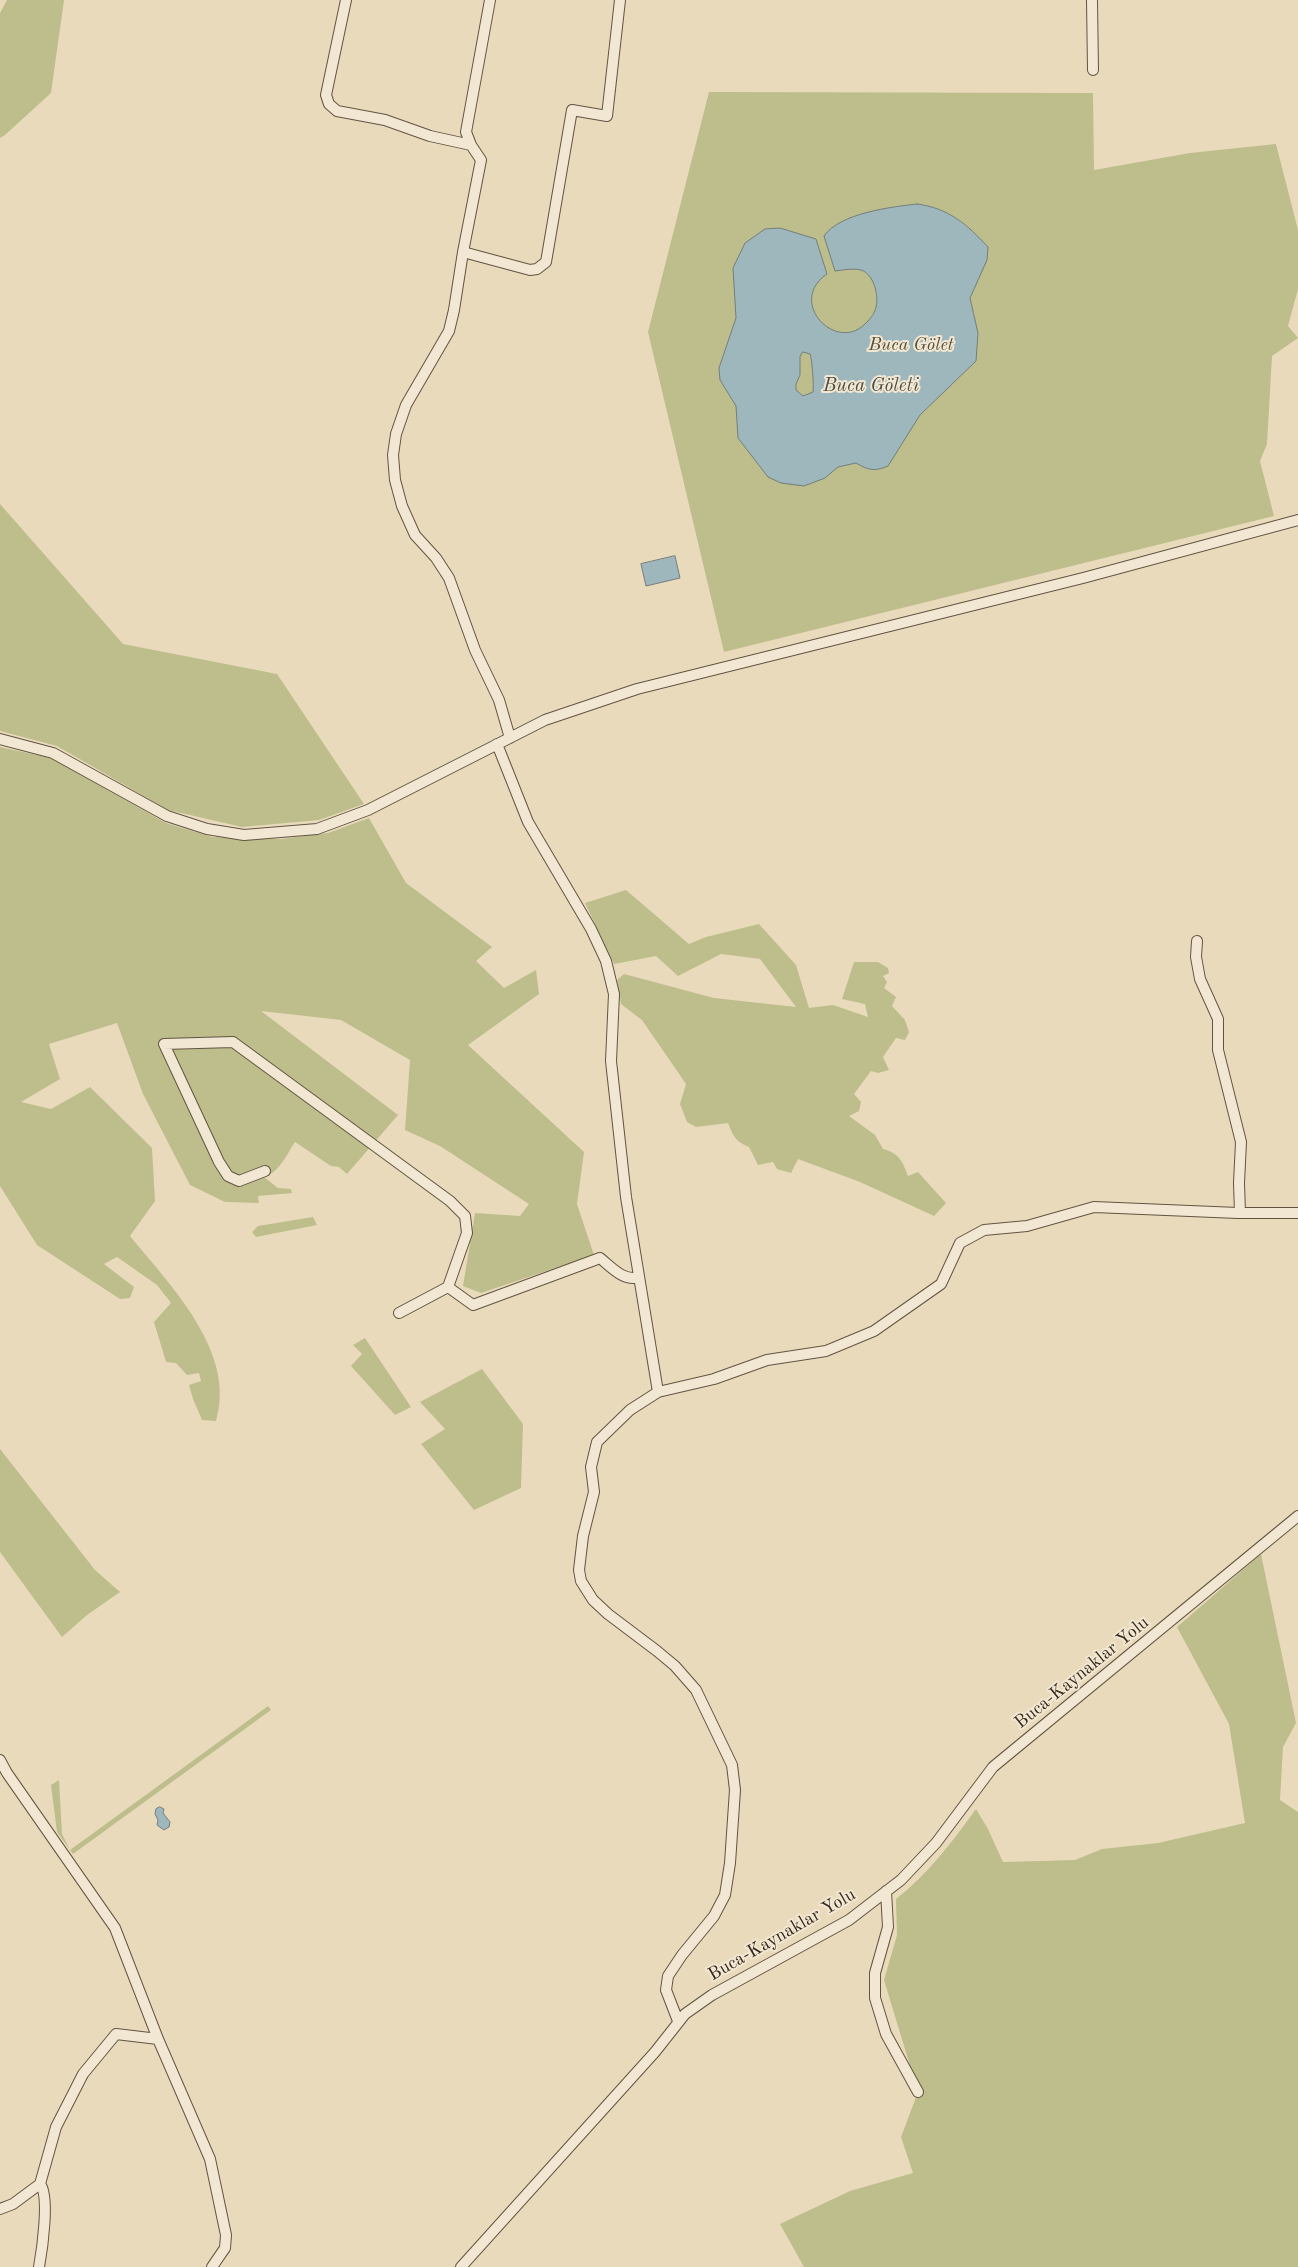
<!DOCTYPE html>
<html>
<head>
<meta charset="utf-8">
<style>
	body { margin:0 }
	canvas { display:block; background:#eadabc }
</style>
</head>
<body>
<canvas width="1298" height="2267"></canvas>
<script>
const ctx = document.querySelector('canvas').getContext('2d');
ctx.lineJoin = 'round';
function fillPath(path, color) { ctx.fillStyle = color; ctx.fill(path, 'evenodd'); }
function trace(path, color, width, dash) { ctx.strokeStyle = color; ctx.lineWidth = width; ctx.lineCap = dash ? 'butt' : 'round'; ctx.setLineDash(dash || []); ctx.stroke(path); }
function label(font, color, halo, rows, align = 'center') {
  ctx.font = font + ' "Old Standard TT",serif'; ctx.lineWidth = 4; ctx.setLineDash([]); ctx.textBaseline = 'middle'; ctx.strokeStyle = halo; ctx.fillStyle = color; for (const [text, x, y, turn = 0] of rows) {
    ctx.save(); ctx.translate(x, y); ctx.rotate((+turn || 0) * Math.PI / 180); ctx.textAlign = isNaN(turn) ? turn : align; if (halo) ctx.strokeText(text, 0, 0); ctx.fillText(text, 0, 0); ctx.restore();
  }
}
const green = new Path2D(`
	M7,0H64L51,93L5,135L0,138V13Z
	M709,92L1093,93L1094,170L1190,153L1276,144L1298,230V289L1288,326L1298,338L1272,356L1267,444L1260,461L1274,516L724,652L648,332Z
	M0,504L123,644L277,674L364,804L319,820L242,827L168,810L57,746L0,731Z
	M0,747L51,758L166,823L212,837L281,839L328,833L369,818L406,883L492,947L476,961L504,988L536,970L539,994L468,1045L584,1152L577,1204L594,1255L481,1293L463,1286L475,1213L520,1216L529,1204L440,1146L405,1130L410,1060L341,1020L261,1011L398,1115L347,1174L339,1167L331,1166L295,1142C287,1154 279,1173 264,1177L278,1188L291,1189L292,1193L258,1196L259,1203L225,1202L190,1185L143,1094L117,1023L49,1044L60,1079L21,1102L51,1109L90,1087L152,1148L155,1201L130,1236C170,1285 237,1352 216,1421L202,1420L193,1399L189,1385L201,1381L199,1373L187,1375L176,1363L166,1362L154,1322L171,1303L157,1285L117,1257L104,1264L134,1287L130,1298L120,1299L37,1245L0,1186Z
	M626,890L689,944L706,937L759,924L796,965L809,1008L833,1005L868,1017L865,1004L842,999L854,962H878L888,968L889,973L883,976L887,982L884,988L896,997L892,1006L905,1020L909,1032L905,1040L896,1038L883,1057L889,1070L878,1073L871,1071L854,1094L861,1102L859,1111L849,1116L875,1135L883,1149C899,1153 903,1162 908,1176L918,1172L946,1203L934,1216L860,1182L798,1159L791,1173L777,1169L773,1162L758,1165L749,1147C736,1142 733,1136 728,1123L696,1127L687,1122L680,1104L686,1084L642,1020L621,1004L617,980L624,974L714,998L796,1007L760,959L721,954L678,976L656,956L614,964L585,903Z
	M313,1217L317,1225L256,1237L252,1232L258,1226Z
	M365,1338L411,1407L395,1415L351,1366L362,1354L353,1345Z
	M482,1369L523,1424L521,1488L474,1510L421,1444L445,1429L420,1402Z
	M0,1449L95,1570L120,1592L87,1615L62,1637L0,1552Z
	M1261,1554L1296,1723L1283,1747L1280,1800L1298,1812V2267H804L780,2224L850,2191L913,2173L901,2137L918,2092L884,1980L897,1935L896,1899C928,1874 952,1842 976,1809L988,1829L1003,1862L1075,1860L1102,1849L1158,1843L1245,1823L1229,1724L1177,1627Z
	M268,1706L271,1710L73,1854L57,1832L51,1785L59,1780L62,1834L70,1850Z`);
const water = new Path2D(`
	M917,204C948,208 967,224 988,247L987,260L970,298L978,333L976,361L920,415L888,466C874,472 868,470 856,463L838,467L825,478L804,486L781,483L768,477L738,438L736,406L720,380L719,368L736,318L733,268L745,243L765,229L780,228L816,239L827,274C787,301 834,352 864,325C869,320 875,314 876,307C879,296 874,274 861,270C853,268 843,270 835,271L824,236C840,213 891,207 917,204ZM803,352L810,354C812,358 814,387 813,392L803,396L796,390V384L800,375V357Z
	M675,556L680,578L646,586L641,564Z
	M160,1807L164,1809L163,1813L170,1822L169,1827L164,1830L157,1825L158,1820L155,1814L156,1809Z`);
const minor = new Path2D(`
	M346,0L326,95L329,104L337,111L385,120L430,136L471,145
	M490,0L466,132L471,145L481,160L463,252L454,310L449,331L406,405L396,434L393,455L395,480L402,506L415,535L436,558L449,578L475,650L499,700L510,738
	M1092,0L1093,70
	M463,252L530,270L537,269L546,262L572,110L607,116L620,0
	M0,739L53,753L167,816L207,829L244,835L317,829L368,810L545,720L637,689L1083,578L1298,520
	M497,744L528,822L591,929L606,961L614,994L611,1061L626,1197L658,1392
	M1197,941L1196,957L1200,979L1218,1019V1050L1241,1142L1239,1183L1240,1213
	M265,1171L239,1181L228,1176L219,1162L164,1044L233,1042L450,1201L465,1216L467,1233L448,1287
	M399,1313L448,1287L473,1305L600,1258C611,1267 624,1282 639,1277
	M0,1760L7,1773L115,1928L158,2039L210,2159L226,2235L225,2248L212,2267
	M886,1891L888,1927L875,1973V1998L886,2034L918,2092
	M678,2021L666,1990L668,1976L682,1955L714,1916L725,1895L730,1863L735,1790L732,1765L696,1690L675,1666L657,1651L608,1614L593,1600L581,1581L579,1570L583,1536L594,1492L591,1467L597,1442L630,1410L658,1392L714,1379L767,1360L826,1351L874,1331L941,1284L960,1243L984,1230L1027,1226L1094,1207L1238,1213H1298
	M0,2209L13,2204L40,2184L56,2127L83,2074L116,2034L158,2039
	M39,2267C42,2251 50,2195 40,2184
	M461,2267L655,2052L685,2014L712,1995L849,1920L901,1880L936,1843L993,1767L1298,1516`);
const parkNames = [
	["Buca Gölet",911,345]
];
const streetNames = [
	["Buca-Kaynaklar Yolu",1082,1673,-39],
	["Buca-Kaynaklar Yolu",782,1935,-30]
];
const waterNames = [
	["Buca Göleti",871,386]
];
fillPath(green, '#bdbe8c');
fillPath(water, '#9eb7bd');
trace(water, '#747e7b', 1);
trace(minor, '#625442', 12);
trace(minor, '#f1e7d3', 10);
label('italic 18px', '#574e36', '#f1e7d3', parkNames);
label('18px', '#352819', '#f1e7d3', streetNames);
label('italic 19px', '#4f4c42', '#f1e7d3', waterNames);
</script>
</body>
</html>
